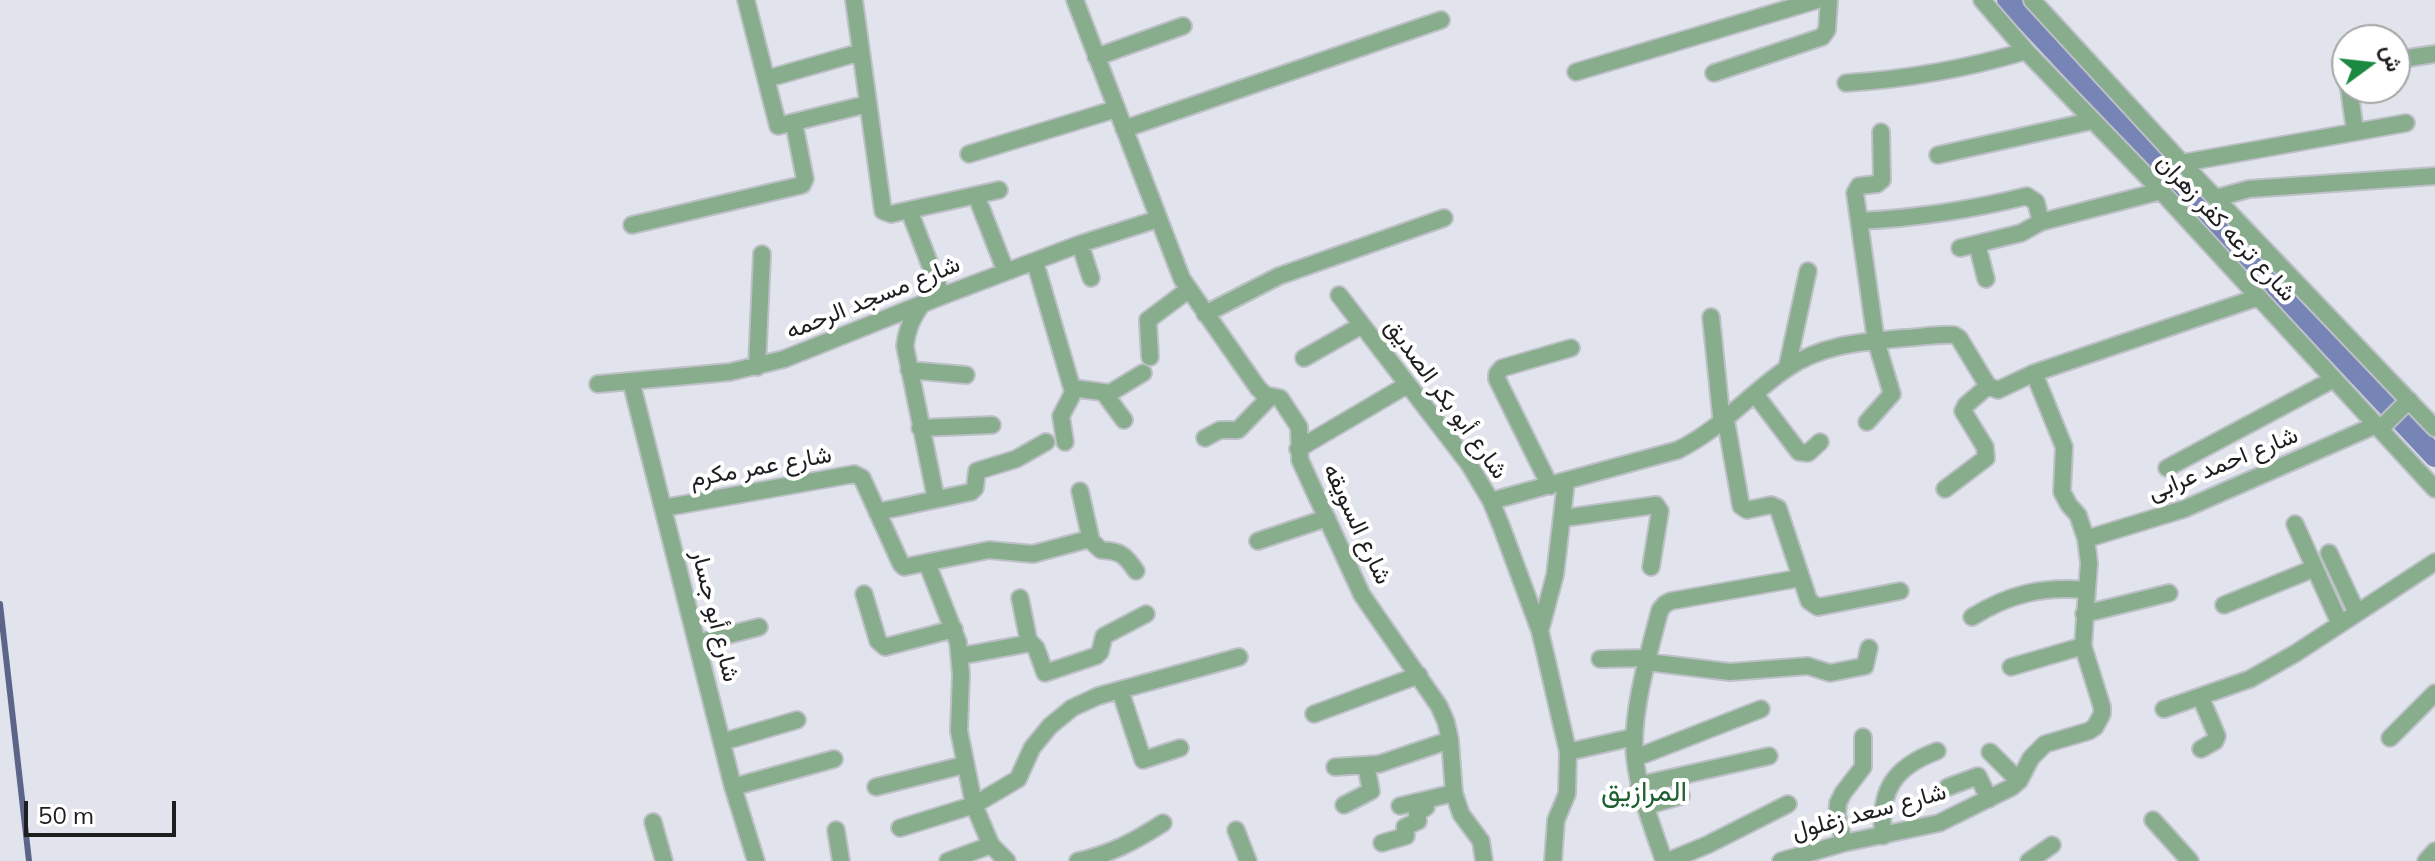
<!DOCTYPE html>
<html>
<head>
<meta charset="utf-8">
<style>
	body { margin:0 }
	#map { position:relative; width:2435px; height:861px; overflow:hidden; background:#e1e4ec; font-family:Mulish,Vazirmatn,sans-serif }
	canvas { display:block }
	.north { position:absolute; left:2331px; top:24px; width:80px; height:80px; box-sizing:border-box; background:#fff; border:2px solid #a5a5a6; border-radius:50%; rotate:75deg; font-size:22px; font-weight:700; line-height:32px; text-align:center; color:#1e1e21 }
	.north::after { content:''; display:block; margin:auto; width:28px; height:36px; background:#1b8940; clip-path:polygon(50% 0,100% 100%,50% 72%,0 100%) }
	.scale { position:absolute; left:24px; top:801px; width:152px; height:36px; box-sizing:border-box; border:4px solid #1e1e21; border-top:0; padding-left:10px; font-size:24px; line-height:28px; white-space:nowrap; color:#1e1e21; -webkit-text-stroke:6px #fff; paint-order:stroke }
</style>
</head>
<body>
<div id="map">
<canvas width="2435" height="861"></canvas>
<div class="north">ش</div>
<div class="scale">50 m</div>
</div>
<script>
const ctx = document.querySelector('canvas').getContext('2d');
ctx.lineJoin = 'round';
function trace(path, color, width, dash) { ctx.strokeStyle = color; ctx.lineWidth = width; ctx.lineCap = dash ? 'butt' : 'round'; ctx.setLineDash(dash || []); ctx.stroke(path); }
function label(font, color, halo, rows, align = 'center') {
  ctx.font = font + ' Mulish,Vazirmatn,sans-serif'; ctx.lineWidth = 8; ctx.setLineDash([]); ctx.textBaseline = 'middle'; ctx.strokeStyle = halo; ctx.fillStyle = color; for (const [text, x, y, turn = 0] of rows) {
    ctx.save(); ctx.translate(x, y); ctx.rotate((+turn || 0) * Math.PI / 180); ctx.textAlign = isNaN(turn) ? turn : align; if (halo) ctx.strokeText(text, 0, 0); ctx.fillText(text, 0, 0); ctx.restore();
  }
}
const stream = new Path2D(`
	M0,604L29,861`);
const canal = new Path2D(`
	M2008,0L2435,456`);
const minor = new Path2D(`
	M746,0L778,126L868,104
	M854,0L883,211L891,214L999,190
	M1075,0L1182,279L1258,388L1265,395L1280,398L1299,427L1300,460L1362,595L1439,706L1446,722L1450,740L1454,793L1461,814L1481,841L1484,861
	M1982,0L2026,51L2161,191L2435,489
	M2032,0L2182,163L2435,428
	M1096,57L1183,26
	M2395,60L2435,54
	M1576,72L1817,0
	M2347,72V75
	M1714,73L1822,37L1827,30L1829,0
	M766,79L861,52
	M1846,83C1910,79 1965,69 2026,51
	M2349,88L2355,131
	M1124,129L1441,20
	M969,154L1116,109
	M1938,155L2091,121
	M2182,163L2406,123
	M976,195L1006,272
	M2216,198L2249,189L2435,176
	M909,210L942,296
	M1859,221C1916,218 1971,210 2027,196L2036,202L2041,222
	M632,225L802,185L805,179L794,123
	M1080,244L1091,278
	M1977,244L1986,279
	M1960,248L2021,233L2041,222L2161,191
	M1035,262L1072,388L1073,393L1061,416L1065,442
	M1339,295L1469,464L1491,501L1502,528L1540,631L1568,752L1567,794L1556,820L1553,861
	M922,304C912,318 907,329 905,346L936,499
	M1205,314L1279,276L1444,218
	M1711,317L1722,424
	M1150,357L1148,320L1188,290
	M1304,358L1362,325
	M757,367L762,254
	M1787,368L1808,271
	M909,370L966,375
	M631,381L733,787L756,861
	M598,384L730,372L784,359L942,296L1080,244L1158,219
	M1072,388L1110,393L1143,373
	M1104,393L1124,420
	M1755,394L1799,452L1808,453L1820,442
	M1726,421L1741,506L1747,510L1771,505L1778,508L1809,601L1818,607L1900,591
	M1867,422L1892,394L1876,341L1855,193L1859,186L1877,184L1882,180L1881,132
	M920,428L992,425
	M2380,429L2409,400
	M1205,438L1220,430H1238L1270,397
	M1298,449L1407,385
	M2167,468L2334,379
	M1550,486L1497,379V374L1502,368L1571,348
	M1945,489L1986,458L1985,447L1963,411L1966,405L1988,386
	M1080,491L1091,540
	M1491,501L1678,450C1722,428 1747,396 1786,369C1822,344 1862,342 1905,338C1921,337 1938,334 1954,335L1959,338L1988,386L1998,390L2034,373L2259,297
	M663,508L854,474L862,478L901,564L904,567L989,550L1033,554L1089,539L1101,550C1121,551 1125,555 1136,571
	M877,512L971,492L975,488L977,471L1016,459L1046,442
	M1564,518L1656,505L1660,511L1651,567
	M2295,524L2340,624
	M2086,539L2184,509L2376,425
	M1258,541L1327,518
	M2329,553L2357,613
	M927,563L958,642L961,674L959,731L974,805L991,845L1007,861
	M864,594L878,641L885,647L954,629
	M1020,598L1029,643
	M2224,605L2315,568
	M2084,614L2169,593
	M1972,617C2009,594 2043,586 2086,590
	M1540,631L1555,575L1566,482
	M697,643L759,627
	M960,656L1031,643L1036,648L1045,673L1096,656L1100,652L1104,636L1146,614
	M1600,659L1647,658
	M1647,662L1730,672L1808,666L1830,673L1865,666L1869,648
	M2011,667L2083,646
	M1120,690L1143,760L1180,748
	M2201,698L2217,736L2215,741L2201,749
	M2164,709L2250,679L2296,653L2435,562
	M1314,714L1419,675
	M2390,738L2435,693
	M722,742L797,720
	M1568,752L1634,737
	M1990,752L2019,781
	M1635,758L1761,709
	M1335,767L1379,764L1450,740
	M1639,785L1769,756
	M733,787L834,759
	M876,787L964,765
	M1948,787L1978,776L1989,799
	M1344,805L1371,791L1366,765
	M1400,806L1454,793
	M1646,806L1681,796
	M2153,820L2190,861
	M653,822L664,861
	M900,828L974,805L1018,779L1032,748L1050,726L1072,708L1098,696L1239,657
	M836,830L841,861
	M1236,830L1248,861
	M1883,836C1879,790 1894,767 1937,751
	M1382,843L1406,836L1405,827L1418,821L1417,813L1426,807L1425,800
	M1844,843L1837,815L1838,803L1843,793L1863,767V737
	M948,861L991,845
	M1078,861C1111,854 1135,841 1163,823
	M1664,861C1653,828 1639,794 1635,758C1630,716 1649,652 1660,610L1665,604L1671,601L1800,578
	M1668,861L1707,845L1788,804
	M1781,861L1844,843L1939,823L2012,787L2019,781L2031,758L2045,744L2089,731L2095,727L2102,714V707L2083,646L2089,563L2086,539L2078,515L2069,505L2062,492L2064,447L2034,373
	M2029,861L2052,845
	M2426,861L2435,851`);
const streetNames = [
	["شارع ترعه كفر زهران",2226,228,47],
	["شارع مسجد الرحمه",873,298,-22],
	["شارع أبو بكر الصديق",1446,399,54],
	["شارع احمد عرابى",2223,464,-22],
	["شارع عمر مكرم",761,467,-10],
	["شارع السويقه",1357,524,65],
	["شارع أبو جسار",715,616,76],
	["شارع سعد زغلول",1869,812,-15]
];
const quarterNames = [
	["المرازيق",1644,793]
];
trace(stream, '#5c6589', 6);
trace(canal, '#7684b6', 22);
trace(minor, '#bec0c7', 20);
trace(minor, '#87ad8d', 16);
label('24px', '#1e1e21', '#fff', streetNames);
label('28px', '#1e5f30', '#fff', quarterNames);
</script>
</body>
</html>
